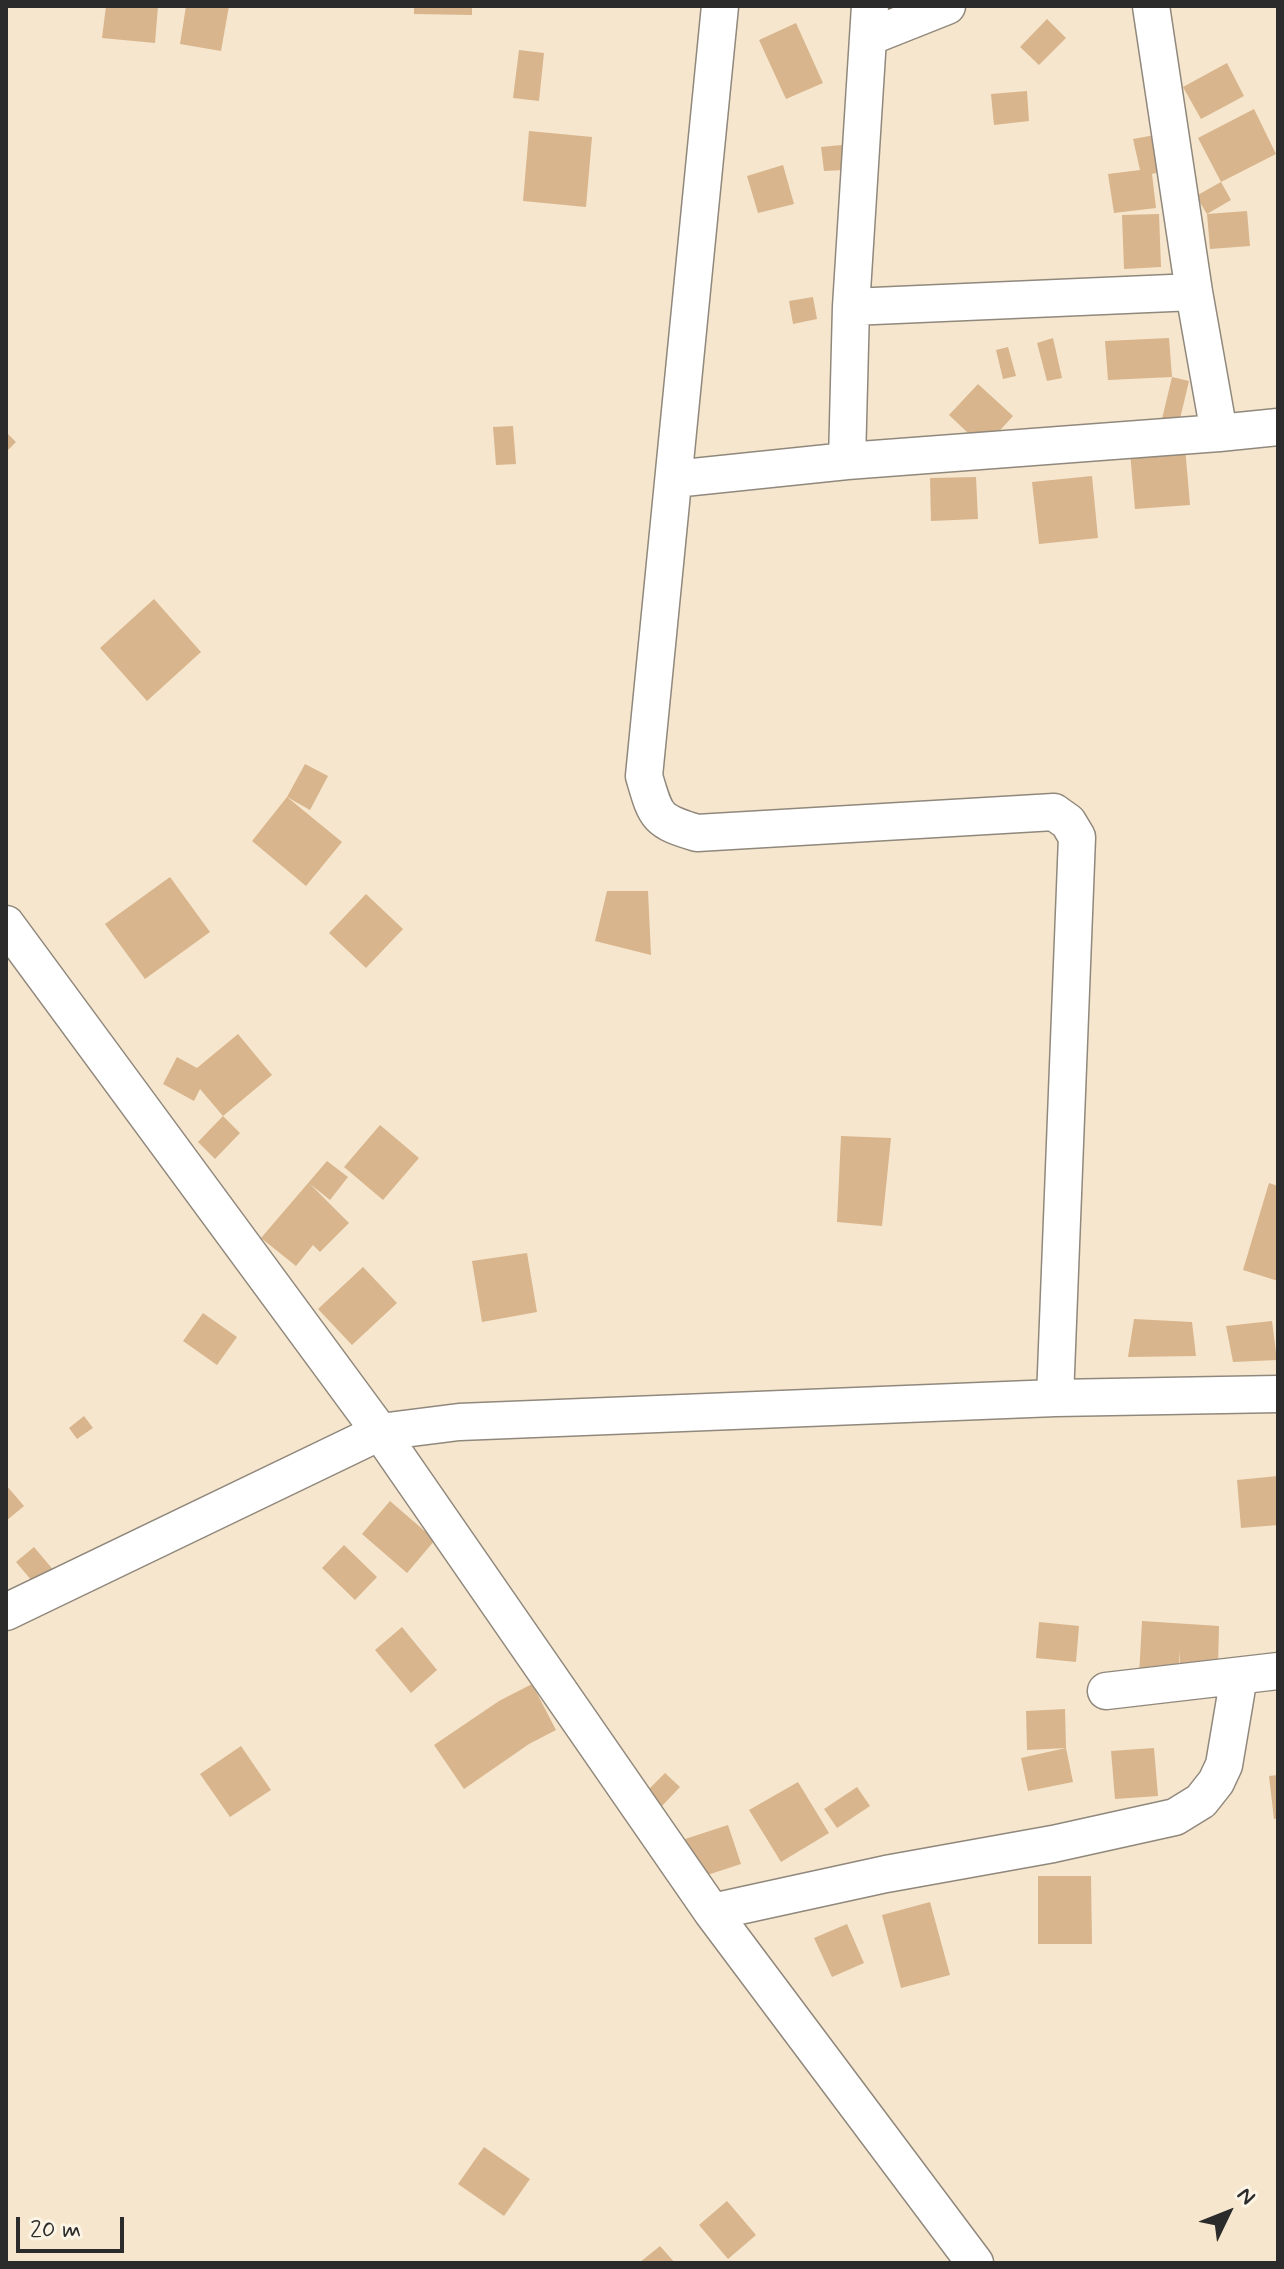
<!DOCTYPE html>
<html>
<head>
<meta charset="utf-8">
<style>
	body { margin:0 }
	#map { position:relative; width:1284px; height:2269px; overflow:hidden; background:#f6e6cd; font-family:Mynerve,sans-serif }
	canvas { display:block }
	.frame { position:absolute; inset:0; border:8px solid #2b2b2b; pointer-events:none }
	.north { position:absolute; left:1188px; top:2173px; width:80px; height:80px; -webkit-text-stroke:6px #fcf5e5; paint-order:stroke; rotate:47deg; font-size:22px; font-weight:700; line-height:32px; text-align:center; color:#2b2b2b }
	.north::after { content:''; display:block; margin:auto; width:28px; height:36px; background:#2b2b2b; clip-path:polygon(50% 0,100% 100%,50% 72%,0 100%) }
	.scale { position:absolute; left:16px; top:2217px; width:108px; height:36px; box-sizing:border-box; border:4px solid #2b2b2b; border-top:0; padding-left:10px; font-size:24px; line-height:28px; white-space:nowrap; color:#2b2b2b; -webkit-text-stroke:6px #fcf5e5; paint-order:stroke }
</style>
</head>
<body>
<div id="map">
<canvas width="1284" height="2269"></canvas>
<div class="frame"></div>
<div class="north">N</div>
<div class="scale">20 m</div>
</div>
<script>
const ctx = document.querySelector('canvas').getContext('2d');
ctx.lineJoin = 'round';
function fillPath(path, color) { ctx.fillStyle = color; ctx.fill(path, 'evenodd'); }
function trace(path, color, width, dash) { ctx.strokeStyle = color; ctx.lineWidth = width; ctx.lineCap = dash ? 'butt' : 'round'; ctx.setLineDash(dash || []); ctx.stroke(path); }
const building = new Path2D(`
	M106,6H158L155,43L102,38Z
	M186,6H229L221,51L180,44Z
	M414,6H472V15L414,14Z
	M1047,19L1066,38L1039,65L1020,47Z
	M796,23L823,83L786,99L759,40Z
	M519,50L544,53L539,101L513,98Z
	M1227,63L1244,96L1201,119L1183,87Z
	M1027,91L1029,121L994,125L991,94Z
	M1254,109L1276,154L1221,182L1231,200L1207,214L1196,196L1221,182L1198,138Z
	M529,131L592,137L586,207L523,201Z
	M1155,135L1162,171L1152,174L1156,208L1114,213L1108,174L1140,170L1133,139Z
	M842,145L844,170L824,171L821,147Z
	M783,165L794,204L758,213L747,176Z
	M1247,211L1250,246L1210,249L1207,214Z
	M1159,214L1161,267L1124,269L1122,215Z
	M813,297L817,319L793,324L789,301Z
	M1053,338L1062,378L1047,381L1037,343Z
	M1169,338L1172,377L1108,380L1105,341Z
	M1008,347L1016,376L1003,379L996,350Z
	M1172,377L1189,381L1179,423L1162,419Z
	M978,384L1013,416L984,448L949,415Z
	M513,426L516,464L496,465L493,427Z
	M6,432L16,442L6,452Z
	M1185,447L1190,505L1135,509L1130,452Z
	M1092,476L1098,538L1039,544L1032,482Z
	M976,477L978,519L931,521L930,478Z
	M154,599L201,652L147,701L100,648Z
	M305,764L328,776L310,810L287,797Z
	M287,797L342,842L306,886L252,841Z
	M170,877L210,932L145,979L105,924Z
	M607,891H648L651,955L595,941Z
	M366,894L403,929L366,968L329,933Z
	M238,1034L272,1075L223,1116L240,1133L215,1159L198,1142L223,1116L200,1089L194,1101L163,1084L177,1057L197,1068Z
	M380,1125L419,1158L383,1200L344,1167Z
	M841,1136L891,1138L882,1226L837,1222Z
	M327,1161L348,1177L330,1200L310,1184L349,1223L320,1252L313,1245L296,1266L261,1238Z
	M1269,1183L1278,1186V1281L1243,1270Z
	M527,1253L537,1312L482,1322L472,1261Z
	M363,1267L397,1303L352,1345L318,1309Z
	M203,1313L237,1337L217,1365L183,1341Z
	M1134,1319L1192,1322L1196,1356L1128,1357Z
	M1272,1321L1277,1360L1233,1362L1226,1326Z
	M84,1416L93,1428L77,1439L69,1428Z
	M1278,1476V1525L1241,1528L1237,1480Z
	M6,1485L24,1506L6,1521Z
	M390,1501L435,1540L407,1573L362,1534Z
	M344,1545L377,1577L355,1600L322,1568Z
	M34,1547L55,1572L37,1587L16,1562Z
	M1142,1621L1219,1626L1218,1665L1180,1664V1651L1178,1678L1139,1676Z
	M1039,1622L1079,1626L1076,1662L1036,1658Z
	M402,1627L437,1670L411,1693L375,1650Z
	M532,1684L556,1730L529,1744L464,1789L434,1745L499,1701Z
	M1065,1709L1066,1748L1073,1782L1028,1791L1021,1758L1066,1748L1027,1750L1026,1711Z
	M241,1746L271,1790L230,1817L200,1774Z
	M1154,1748L1158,1796L1115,1799L1111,1751Z
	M665,1773L680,1787L661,1807L646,1792Z
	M1278,1775V1818L1274,1819L1269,1776Z
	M798,1782L829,1833L781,1862L749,1810Z
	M857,1787L870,1806L837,1828L824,1809Z
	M728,1825L741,1864L695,1879L682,1840Z
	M1038,1876H1091L1092,1944H1038Z
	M930,1902L950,1975L901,1988L882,1915Z
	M847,1924L864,1963L832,1977L814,1938Z
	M484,2147L530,2179L504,2216L458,2184Z
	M727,2201L756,2235L728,2259L699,2225Z
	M660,2246L675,2263H639Z`);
const minor = new Path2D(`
	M720,6L644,776C656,817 656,821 697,833L1054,812L1068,822L1077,837L1055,1398
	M869,37L947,6
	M851,307L1194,292
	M1219,433L1278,427
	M847,461L851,307L870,6
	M674,479L847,461L1219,433L1194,292L1151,6
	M6,924L380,1432L712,1912L975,2263
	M6,1612L380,1432L459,1422L1055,1398L1278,1394
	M1106,1691L1278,1671
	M712,1912L886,1874L1053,1844L1175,1817L1201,1801L1216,1782L1224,1765L1239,1676`);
fillPath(building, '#d8b58c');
trace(minor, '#90887c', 39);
trace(minor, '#fff', 36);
</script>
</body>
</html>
